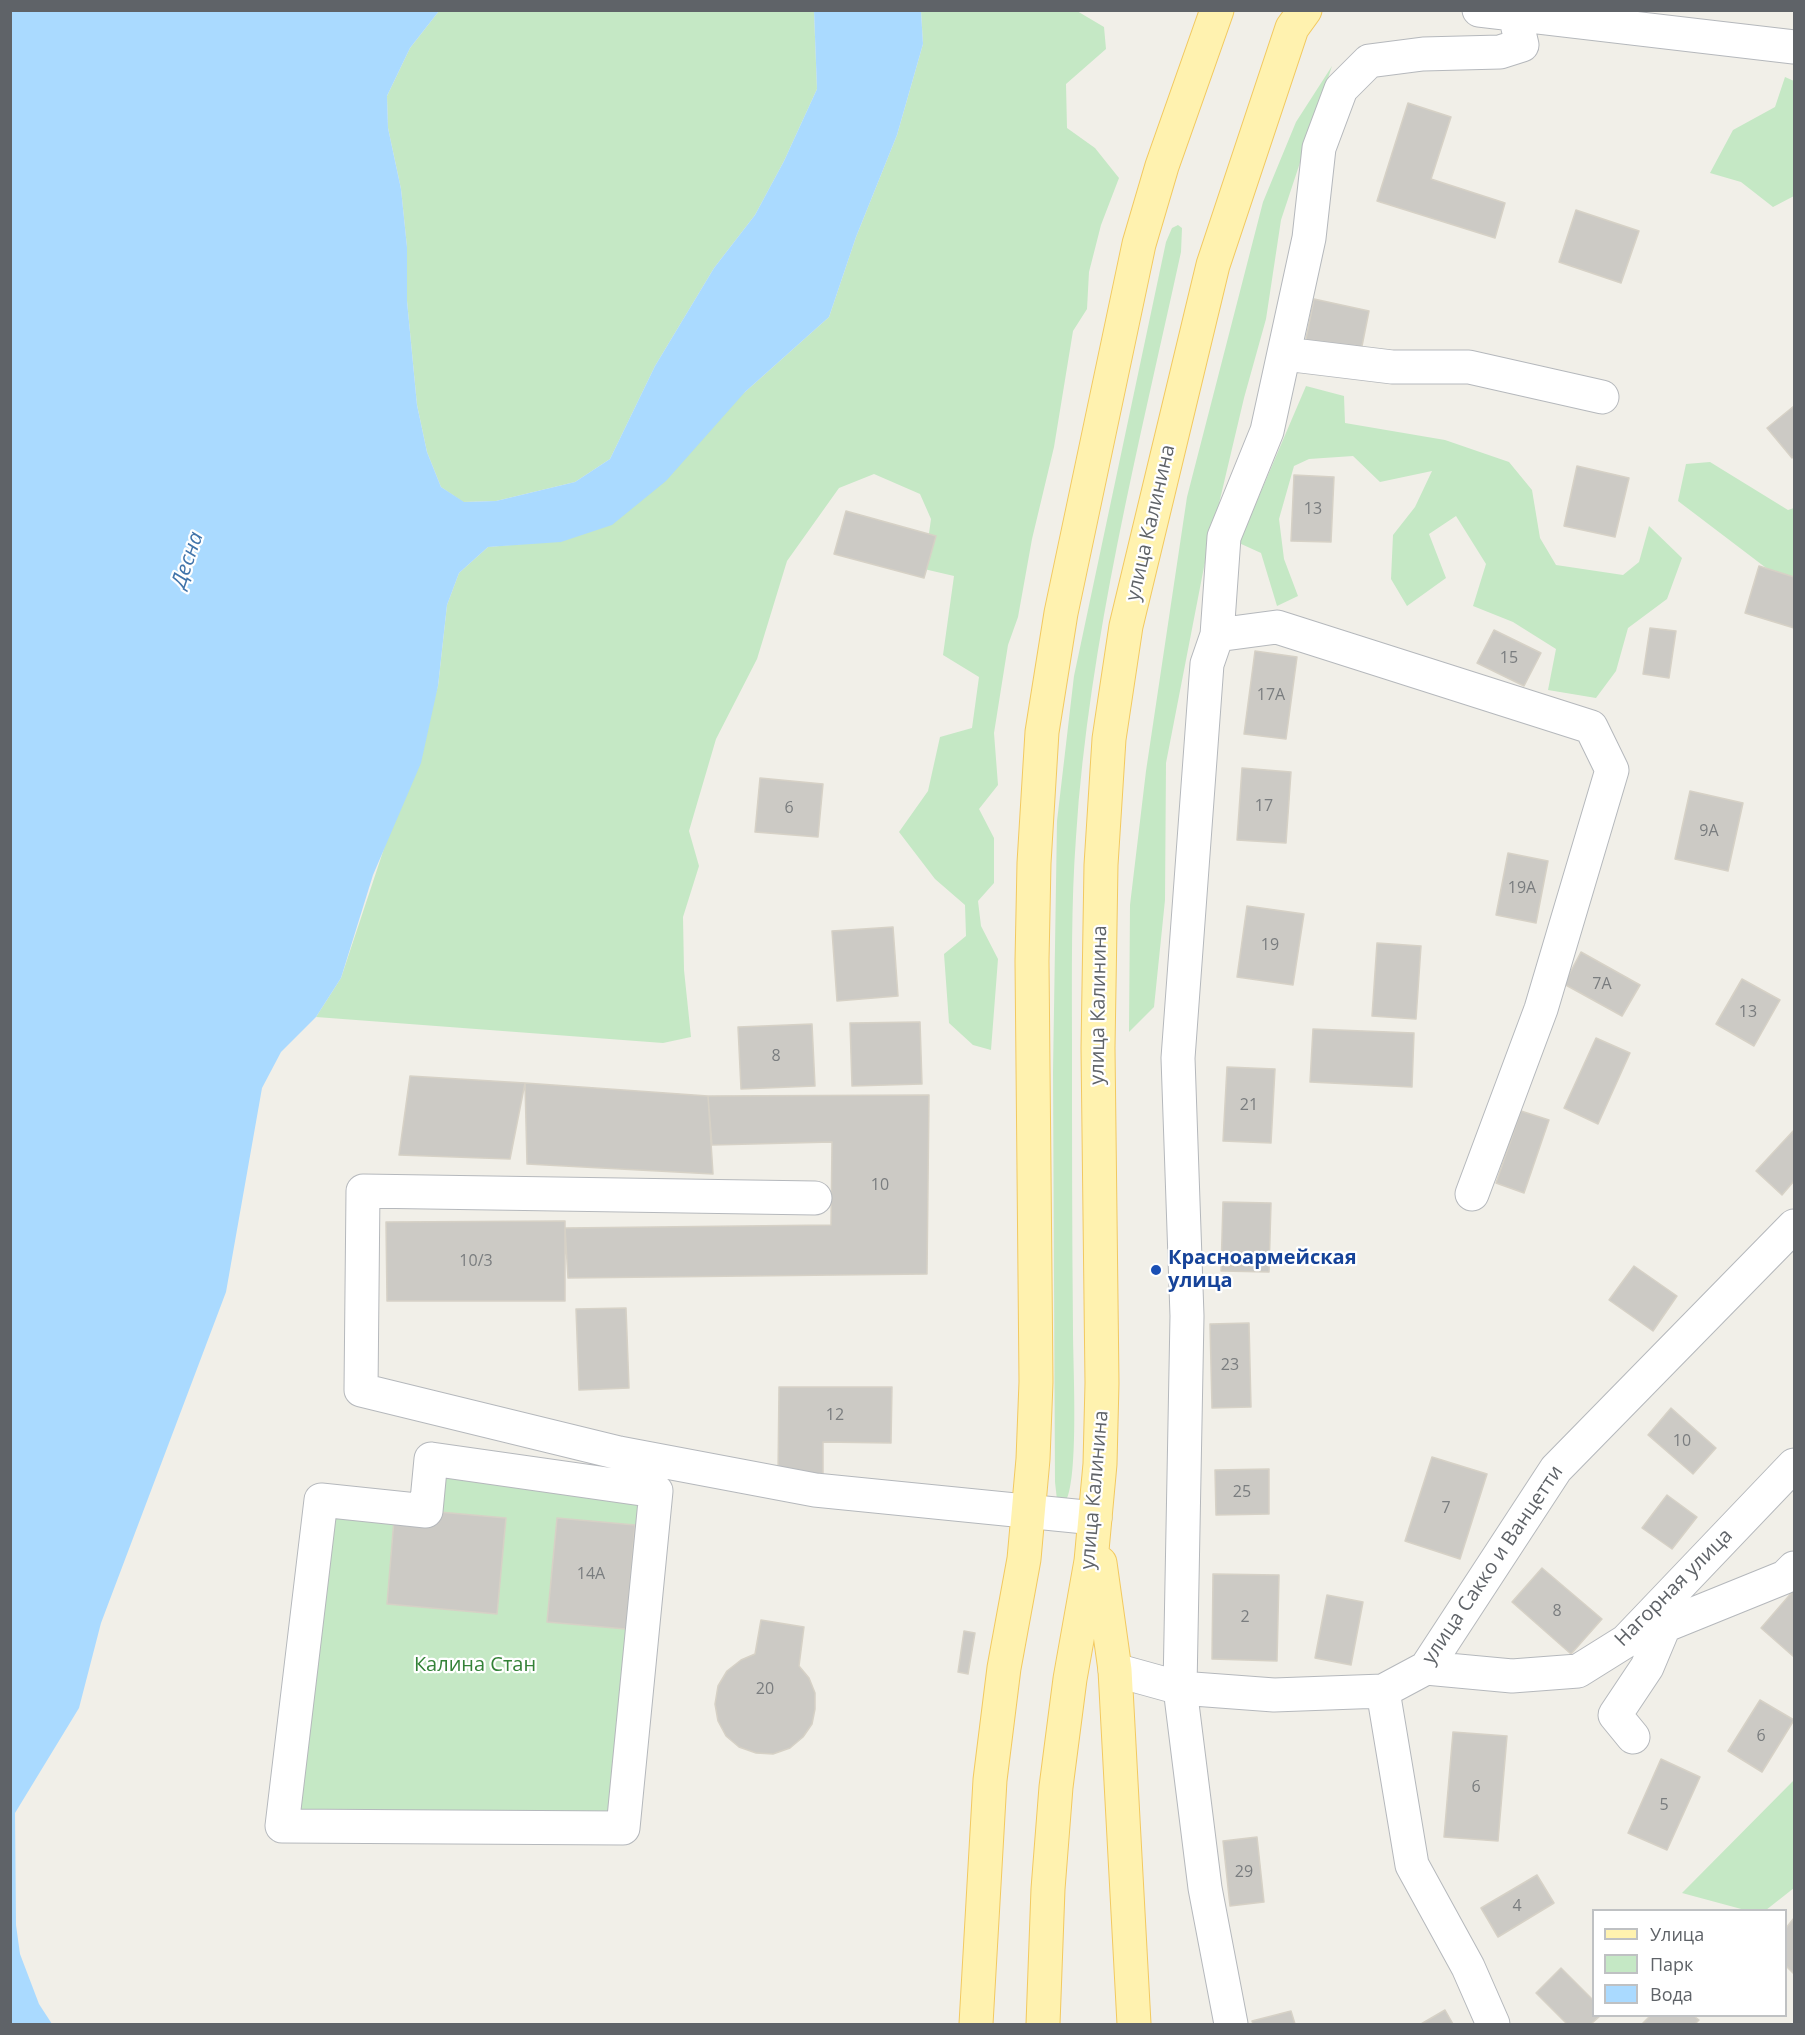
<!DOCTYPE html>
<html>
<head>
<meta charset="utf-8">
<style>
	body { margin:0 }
	#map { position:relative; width:1805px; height:2035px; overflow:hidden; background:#f1efe8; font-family:"Open Sans",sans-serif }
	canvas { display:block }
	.frame { position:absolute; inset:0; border:12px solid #5f6368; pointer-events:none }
	.legend { position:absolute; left:1592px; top:1909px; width:195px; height:108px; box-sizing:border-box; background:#fff; border:2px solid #bfc1c3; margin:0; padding:8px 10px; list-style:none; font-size:18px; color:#5f6368 }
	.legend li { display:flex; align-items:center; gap:12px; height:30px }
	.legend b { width:30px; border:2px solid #bfc1c3 }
</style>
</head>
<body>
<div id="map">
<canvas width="1805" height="2035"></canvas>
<div class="frame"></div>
<ul class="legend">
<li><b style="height:8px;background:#fff2af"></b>Улица</li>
<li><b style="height:16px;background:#c5e8c5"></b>Парк</li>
<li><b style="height:16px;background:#aadaff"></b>Вода</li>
</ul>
</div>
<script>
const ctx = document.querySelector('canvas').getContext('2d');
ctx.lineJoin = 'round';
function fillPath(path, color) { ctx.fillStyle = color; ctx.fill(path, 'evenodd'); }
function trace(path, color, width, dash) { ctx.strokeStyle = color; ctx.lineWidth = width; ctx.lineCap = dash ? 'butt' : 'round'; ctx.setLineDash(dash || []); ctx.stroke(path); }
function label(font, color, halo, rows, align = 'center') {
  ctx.font = font + ' "Open Sans",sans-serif'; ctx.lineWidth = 4.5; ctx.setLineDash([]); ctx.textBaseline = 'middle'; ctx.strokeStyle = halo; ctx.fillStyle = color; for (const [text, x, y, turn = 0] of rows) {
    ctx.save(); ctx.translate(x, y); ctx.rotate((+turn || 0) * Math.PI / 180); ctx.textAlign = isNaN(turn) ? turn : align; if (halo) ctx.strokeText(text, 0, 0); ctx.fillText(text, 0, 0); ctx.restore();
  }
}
const green = new Path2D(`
	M439,11H814L817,89L784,161L755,215L714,268L655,366L610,459L575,482L496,501L463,502L441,487L427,452L417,405L407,301V247L401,189L388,128L387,96L410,48Z
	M921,11H1077L1104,27L1106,49L1066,84L1067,128L1095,148L1119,178L1101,225L1089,272L1087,309L1073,331L1054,447L1032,539L1018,617L1008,645L994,733L998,785L979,809L994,838V883L978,901L981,926L998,959L991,1050L973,1045L949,1023L944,954L966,936L965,905L935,879L899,832L928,791L940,737L972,728L979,677L943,655L954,576L924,569L931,519L920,494L874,474L839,488L787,561L757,659L716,739L689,831L699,866L683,917L684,970L691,1037L663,1043L316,1017L341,978L438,686L447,605L459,573L488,547L522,544L745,392L829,317L856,237L897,135L923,44Z
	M1332,66L1281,220L1266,319L1244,398L1204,567L1166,763L1165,900L1154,1007L1129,1032L1130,905L1146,771L1187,497L1263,202L1296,122Z
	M1785,77L1794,81V196L1773,207L1741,182L1710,173L1733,130L1775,107Z
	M1178,225L1182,228L1181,252C1139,445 1089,640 1076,837C1071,904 1072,973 1072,1040C1072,1137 1072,1234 1073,1331C1073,1366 1079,1475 1066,1501L1057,1500L1055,1482L1053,1072L1057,821L1074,676L1166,242L1172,228Z
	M1306,386L1344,396L1345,423L1445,440L1509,462L1532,490L1540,538L1556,565L1623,575L1639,562L1649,526L1682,558L1667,599L1628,628L1616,671L1596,698L1548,690L1556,649L1513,622L1473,606L1486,564L1456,516L1429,534L1446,578L1407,606L1391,579L1393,535L1415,507L1432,471L1380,482L1353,456L1309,459L1294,466L1279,519L1284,559L1298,596L1277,606L1261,553L1239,543Z
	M1710,462L1788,510L1794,508V581L1782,580L1678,501L1686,464Z
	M431,1459L653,1492L623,1827L282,1826L321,1500L426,1511Z
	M1794,1780V1888L1766,1910H1745L1682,1893Z`);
const water = new Path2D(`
	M11,10L439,11L410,48L387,96L388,128L401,189L407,247V301L417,405L427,452L441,487L464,502L496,501L575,482L610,459L655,366L714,268L755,215L784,161L817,89L814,11H921L923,44L897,135L856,237L829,317L745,392L666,481L612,525L561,542L488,547L459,573L447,605L438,686L421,763L373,875L341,978L316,1017L281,1052L262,1088L226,1292L101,1623L79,1708L15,1813L16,1925L20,1954L39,2004L52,2024H10Z`);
const building = new Path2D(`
	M1408,103L1451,117L1431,179L1505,203L1495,238L1377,201Z
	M1576,210L1639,231L1621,283L1559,262Z
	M1314,299L1369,311L1360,356L1305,344Z
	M1794,406V456L1792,458L1767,428Z
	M1577,466L1629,478L1615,537L1564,526Z
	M1294,475L1334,477L1331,542L1291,541Z
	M846,511L936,536L924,578L834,554Z
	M1759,566L1794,577V628L1745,613Z
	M1650,628L1676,631L1669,678L1643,674Z
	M1494,630L1541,653L1524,686L1477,663Z
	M1255,651L1297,657L1286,739L1244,734Z
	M1242,768L1291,772L1286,843L1237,840Z
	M760,778L823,784L818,837L755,832Z
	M1690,791L1743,803L1728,871L1675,859Z
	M1508,853L1548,861L1536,923L1496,915Z
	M1247,906L1304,914L1293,985L1237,977Z
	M893,927L898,996L837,1001L832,931Z
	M1377,943L1421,946L1416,1019L1372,1016Z
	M1581,952L1640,985L1622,1016L1564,984Z
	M1742,979L1780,1000L1754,1046L1716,1024Z
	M920,1022L922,1084L852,1086L850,1023Z
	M812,1024L815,1086L741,1089L738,1027Z
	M1313,1029L1414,1033L1412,1087L1310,1082Z
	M1596,1038L1630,1053L1598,1124L1564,1108Z
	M1227,1067L1275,1069L1271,1143L1223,1141Z
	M410,1076L525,1083L510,1159L399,1155Z
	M525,1083L708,1096L713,1174L527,1164Z
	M929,1095L927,1274L568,1278L565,1228L831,1225L832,1142L712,1145L708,1096Z
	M1521,1111L1549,1120L1524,1193L1496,1183Z
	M1794,1130V1181L1782,1195L1756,1171Z
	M1223,1202L1271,1203L1269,1272L1221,1271Z
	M565,1221V1301H387L386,1222Z
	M1634,1266L1677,1296L1653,1331L1609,1300Z
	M626,1308L629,1388L579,1390L576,1309Z
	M1249,1323L1251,1407L1212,1408L1210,1324Z
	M779,1387H892L891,1443L823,1442V1476H778Z
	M1671,1408L1716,1448L1693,1474L1648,1435Z
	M1432,1457L1487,1474L1460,1559L1405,1541Z
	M1269,1469V1514L1216,1515L1215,1470Z
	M1667,1495L1697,1517L1672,1549L1642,1528Z
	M395,1508L506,1518L497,1614L387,1604Z
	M557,1518L635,1525L626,1629L547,1622Z
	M1542,1568L1602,1619L1571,1654L1512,1602Z
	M1213,1574L1279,1575L1277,1661L1212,1659Z
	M1794,1590V1657L1761,1628Z
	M1327,1595L1363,1602L1351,1665L1315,1658Z
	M761,1620L804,1627L799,1666L809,1678L815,1693V1709L812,1724L803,1737L790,1748L773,1754L756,1753L739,1747L726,1736L718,1721L715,1704L718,1686L727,1671L741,1660L755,1654Z
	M964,1631L975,1633L968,1674L958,1672Z
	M1760,1700L1794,1720L1762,1772L1728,1751Z
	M1453,1732L1507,1736L1498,1841L1444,1837Z
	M1661,1759L1700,1777L1667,1850L1628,1833Z
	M1257,1837L1264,1902L1230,1906L1223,1841Z
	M1537,1875L1554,1903L1498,1937L1481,1908Z
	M1794,1918V1974L1786,1966V1928Z
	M1561,1968L1594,2001V2016H1600L1591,2024H1567L1536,1993Z
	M1445,2010L1453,2024H1421Z
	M1291,2011L1295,2024H1253L1252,2021Z
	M1650,2016H1694L1699,2020L1695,2024H1642Z`);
const minor = new Path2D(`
	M1479,10L1794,47
	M1285,354L1392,367H1469L1602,397
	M1217,635L1224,537L1267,431L1309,238L1319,148L1341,89L1369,61L1423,54L1500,52L1522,45L1515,15
	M815,1198L363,1191L361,1390L619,1453L815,1490L1095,1518
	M431,1459L656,1491L623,1828L282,1826L321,1500L426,1511Z
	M1632,1639L1785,1577L1794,1568
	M1426,1668L1512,1676L1578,1671L1626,1641L1794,1465
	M1115,1670L1180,1688L1274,1695L1383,1691
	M1633,1737L1615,1715L1647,1667L1663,1629
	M1231,2024L1205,1888L1180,1688L1187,1316L1178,1058L1207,664L1217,635L1277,627L1591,727L1612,770L1541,1009L1472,1194
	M1493,2024L1468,1967L1412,1865L1383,1691L1426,1668L1556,1469L1794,1226`);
const major = new Path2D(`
	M1100,1563L1115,1670L1134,2024
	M976,2024L990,1780L1004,1668L1024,1559L1033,1459L1036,1382L1032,961L1034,863L1042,732L1061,613L1139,244L1162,166L1217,10
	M1043,2024L1048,1889L1056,1787L1070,1679L1091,1561L1100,1464L1102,1383L1098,1048L1101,865L1109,739L1126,626L1213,265L1292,28L1305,10`);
const markers = [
	[1156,1270,6,"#1a4fb4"]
];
const numberNames = [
	["13",1313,509],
	["15",1509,658],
	["17А",1271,695],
	["17",1264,806],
	["6",789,808],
	["9А",1709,831],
	["19А",1522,888],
	["19",1270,945],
	["7А",1602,984],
	["13",1748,1012],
	["8",776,1056],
	["21",1249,1105],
	["10",880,1185],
	["10/3",476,1261],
	["23",1230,1365],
	["12",835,1415],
	["10",1682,1441],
	["25",1242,1492],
	["7",1446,1508],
	["14А",591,1574],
	["8",1557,1611],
	["2",1245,1617],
	["20",765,1689],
	["6",1761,1736],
	["6",1476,1787],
	["5",1664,1805],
	["29",1244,1872],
	["4",1517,1906]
];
const streetNames = [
	["улица Калинина",1151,523,-77],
	["улица Калинина",1099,1005,-89],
	["улица Калинина",1095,1490,-85],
	["улица Сакко и Ванцетти",1493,1565,-56],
	["Нагорная улица",1674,1588,-45]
];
const transitNames = [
	["Красноармейская",1168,1258],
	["улица",1168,1281]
];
const parkNames = [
	["Калина Стан",475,1665]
];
const waterNames = [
	["Десна",188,560,-71]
];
fillPath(green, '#c5e8c5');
fillPath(water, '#aadaff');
fillPath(building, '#cccac5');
trace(building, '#d6d1c6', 1.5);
trace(minor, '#b5b8bc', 35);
trace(major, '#f2c960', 35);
trace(minor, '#fff', 33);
trace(major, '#fff2af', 33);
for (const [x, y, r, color] of markers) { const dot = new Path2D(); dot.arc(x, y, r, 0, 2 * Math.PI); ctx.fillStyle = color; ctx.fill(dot); trace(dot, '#fff', 2); }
label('16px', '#7a7d7f', null, numberNames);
label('20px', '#5f6368', '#fff', streetNames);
label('bold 20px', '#164399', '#fff', transitNames, 'left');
label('20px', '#348238', '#fff', parkNames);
label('italic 21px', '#4174aa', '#fff', waterNames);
</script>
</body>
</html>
